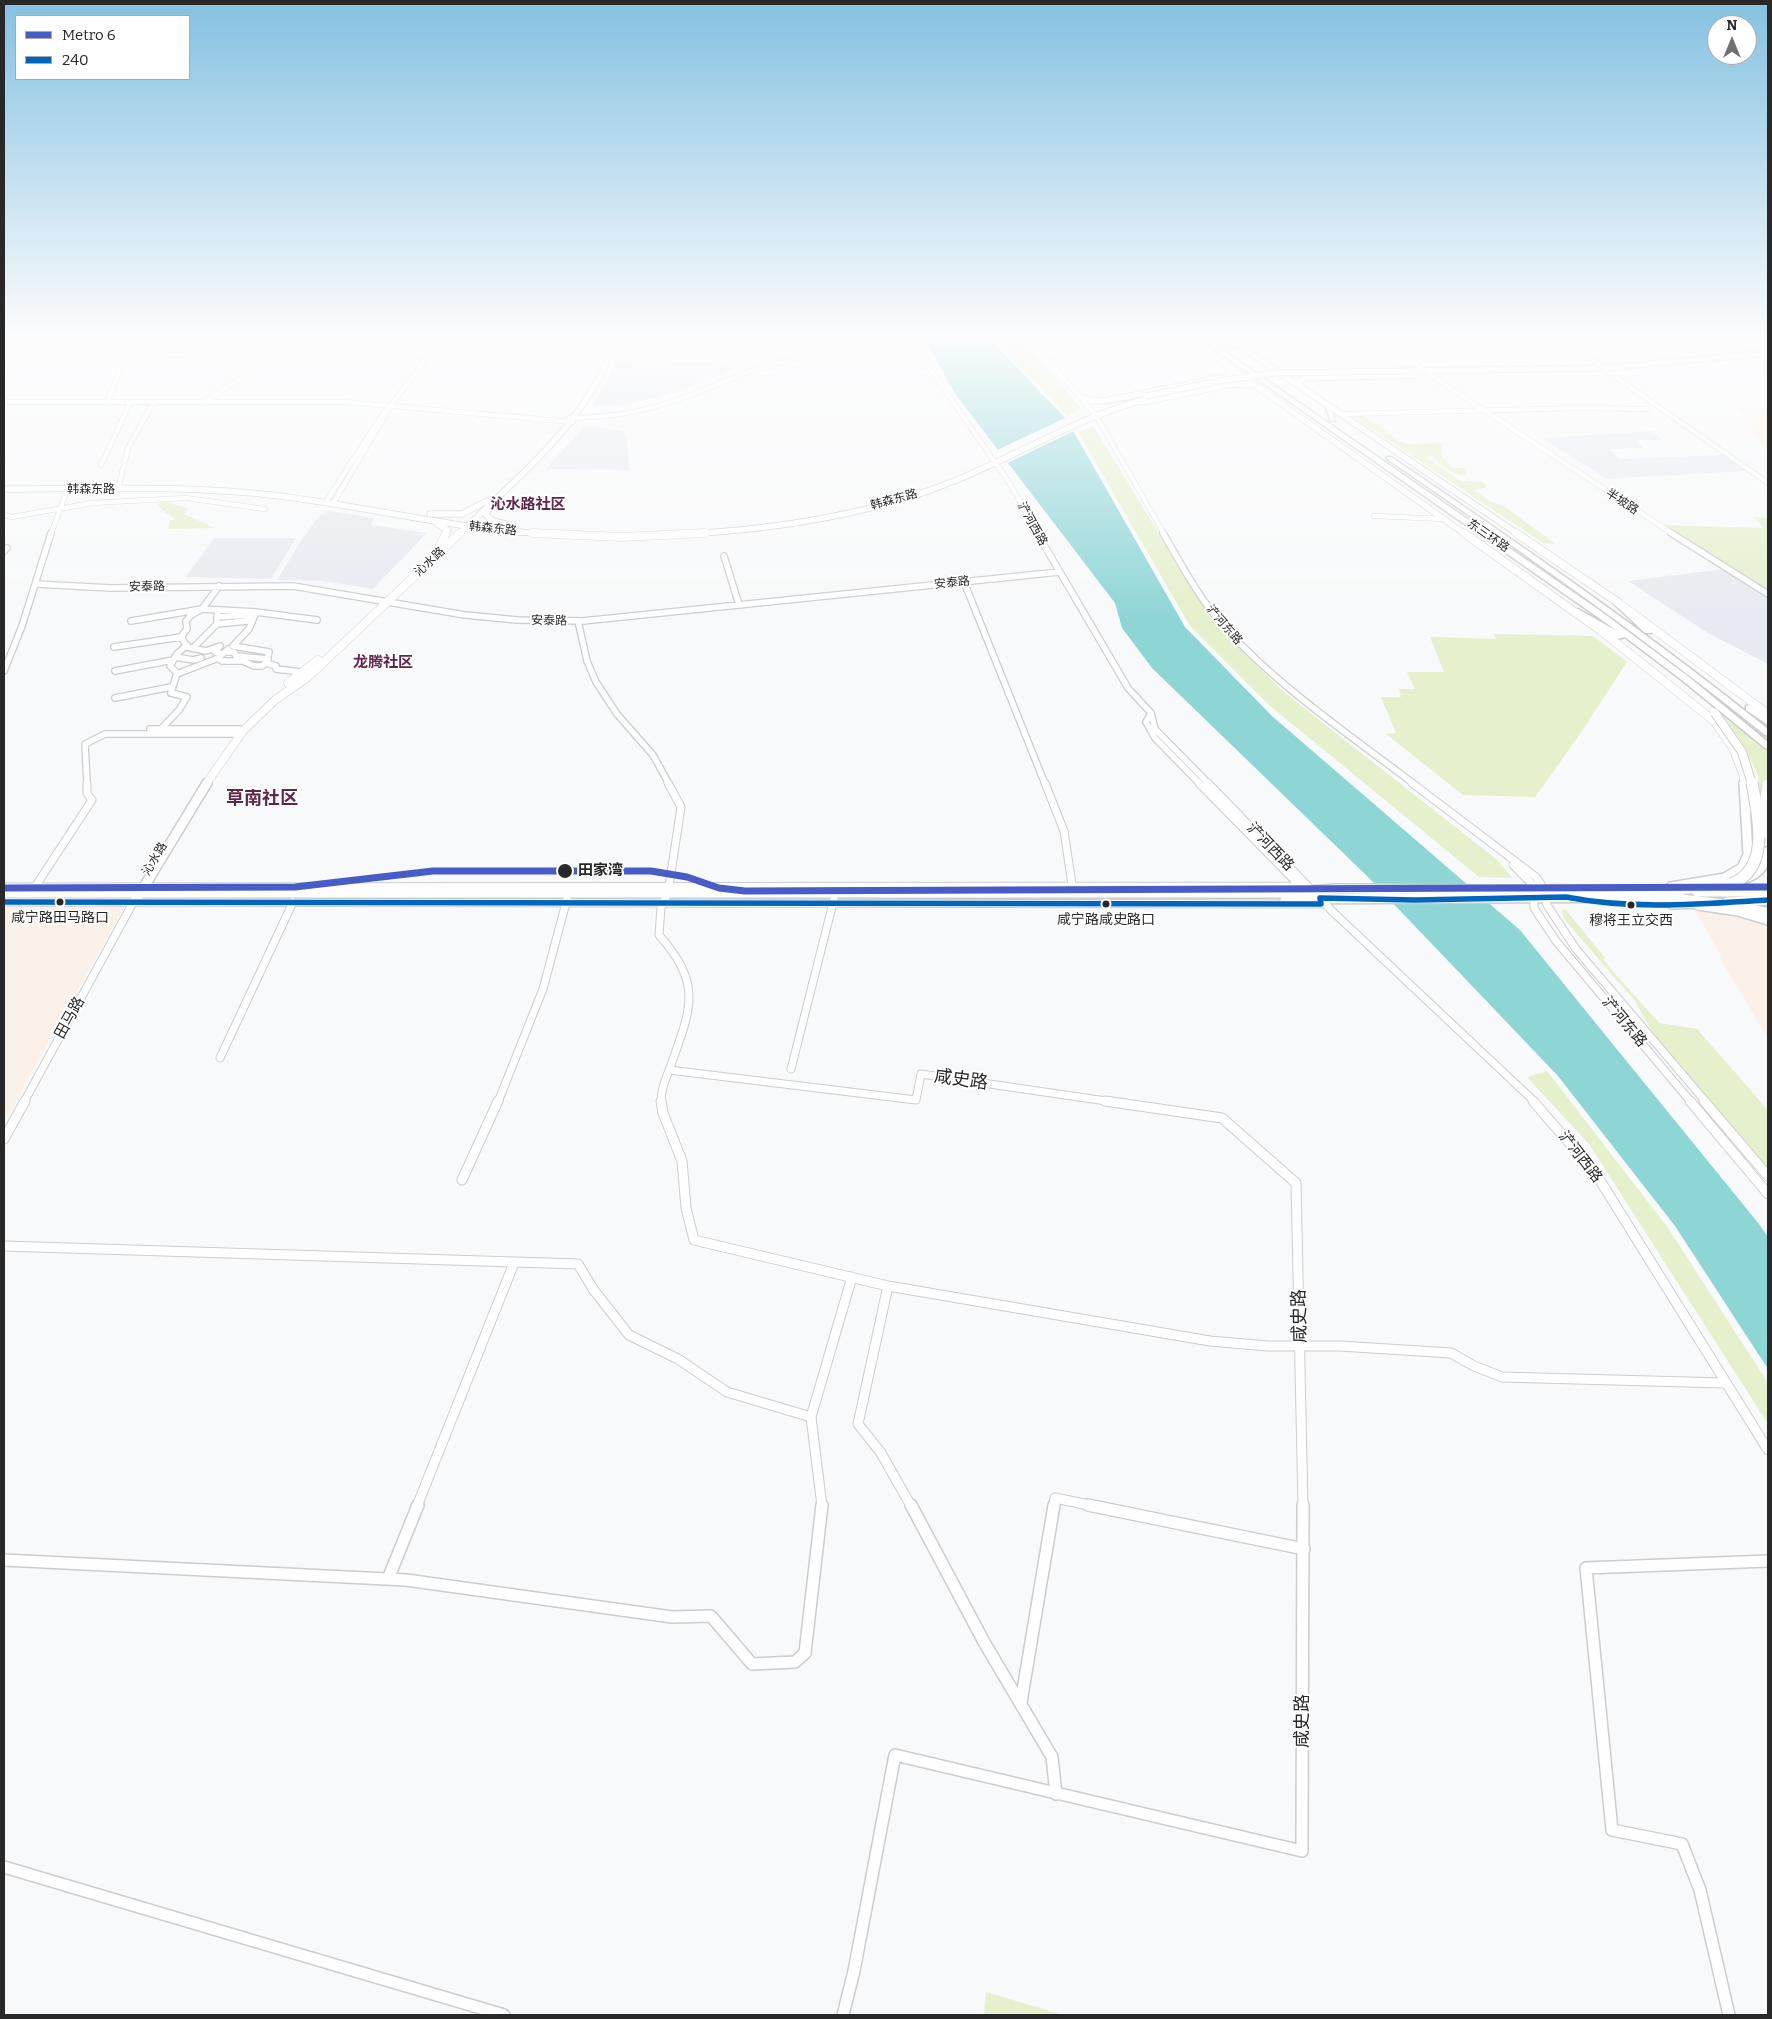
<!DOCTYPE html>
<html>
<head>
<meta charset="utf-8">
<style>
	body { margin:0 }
	#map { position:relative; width:1772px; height:2019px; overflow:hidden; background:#f8f9fa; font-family:Bitter,serif }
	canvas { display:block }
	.frame { position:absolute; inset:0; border:5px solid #282829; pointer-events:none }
	.legend { position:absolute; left:15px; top:15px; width:175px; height:65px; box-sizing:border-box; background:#fff; border:1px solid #a9a9a9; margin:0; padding:6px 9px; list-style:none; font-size:15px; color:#282829 }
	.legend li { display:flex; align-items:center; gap:10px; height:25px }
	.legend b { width:25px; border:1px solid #a9a9a9 }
	.north { position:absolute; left:1707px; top:15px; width:50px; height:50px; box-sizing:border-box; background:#fff; border:1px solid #a9a9a9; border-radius:50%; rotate:0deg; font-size:14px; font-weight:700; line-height:20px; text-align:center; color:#282829 }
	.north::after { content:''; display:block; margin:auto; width:18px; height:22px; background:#717172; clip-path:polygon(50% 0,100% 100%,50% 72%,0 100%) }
</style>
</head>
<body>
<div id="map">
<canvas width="1772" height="2019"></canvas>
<div class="frame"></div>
<ul class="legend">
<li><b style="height:6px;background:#485cc7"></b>Metro 6</li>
<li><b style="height:6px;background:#0065bd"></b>240</li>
</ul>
<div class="north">N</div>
</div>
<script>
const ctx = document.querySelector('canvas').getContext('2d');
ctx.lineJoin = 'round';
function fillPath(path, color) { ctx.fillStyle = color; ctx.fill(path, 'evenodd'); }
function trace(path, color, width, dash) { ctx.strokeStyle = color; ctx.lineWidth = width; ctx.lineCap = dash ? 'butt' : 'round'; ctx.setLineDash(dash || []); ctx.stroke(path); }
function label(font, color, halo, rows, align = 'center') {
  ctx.font = font + ' Bitter,"Noto Sans SC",serif'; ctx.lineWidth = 4; ctx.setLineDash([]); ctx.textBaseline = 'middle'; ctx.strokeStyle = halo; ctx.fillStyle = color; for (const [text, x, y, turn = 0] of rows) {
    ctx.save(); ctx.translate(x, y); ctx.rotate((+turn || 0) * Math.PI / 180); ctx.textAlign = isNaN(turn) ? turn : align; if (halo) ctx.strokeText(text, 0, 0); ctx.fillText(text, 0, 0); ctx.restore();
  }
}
const built = new Path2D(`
	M615,361L716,362L735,369L693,386L655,398L608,408L592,405L606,384Z
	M589,426L623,431L627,437L629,470L546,469L584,427Z
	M1653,431L1661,440H1636L1643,448L1609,449L1619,459L1724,455L1745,471L1607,479L1542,438Z
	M328,511L374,518L371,525L427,533L373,589L322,581L277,580L301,541L319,516Z
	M214,538H296L271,579L186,577Z
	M1723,569L1768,597V664L1708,633L1628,581Z`);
const industrial = new Path2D(`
	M4,337H77L42,351H12L7,355H4Z
	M1735,406L1768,408V452Z
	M125,905L4,1123V906Z
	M1695,911L1743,916L1768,924V1039L1719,957H1722Z`);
const green = new Path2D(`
	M993,337H1022L1081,408L1067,416Z
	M1349,414H1361L1394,436L1392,437L1406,444L1443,443L1441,455L1453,468H1464L1467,475C1453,475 1442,468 1434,456L1425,457L1461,481L1483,482L1487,487L1474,490L1493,503L1502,505L1556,544L1543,543Z
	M1093,426L1215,624L1285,693L1496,859L1513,878L1479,877L1269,705L1190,626L1078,432Z
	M163,501L189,509L184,514L215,528L168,529L170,520L174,519L157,505Z
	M1754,517L1768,518V589L1664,525L1763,528Z
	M1494,634L1593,636L1627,662L1578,737L1535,797L1463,795L1386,734L1396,733L1381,697H1401L1399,689H1415L1407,672H1444L1430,637L1496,639Z
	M1744,708L1768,725V839L1758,775L1743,744L1721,712Z
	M1562,910H1566L1605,958H1603L1609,967L1659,1023L1697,1029L1768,1110V1171L1655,1037L1635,1001L1564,919Z
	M1547,1071L1668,1228L1768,1383V1424L1589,1144L1527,1077Z
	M986,1992L1063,2015H984Z`);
const water = new Path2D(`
	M923,337H988L1067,420L1185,627L1272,716L1520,930L1759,1224L1768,1237V1369L1675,1226L1558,1076L1367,876L1152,668L1122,628L1115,603L956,395Z`);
const pier = new Path2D(`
	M1067,417L1076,430L1005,464L995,451Z`);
const minorFar4 = new Path2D(`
	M177,337L170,355L195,354L209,339
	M908,337L1010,484L1038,534
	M1028,337L1097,417L1164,534
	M1379,337L1450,388L1673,534
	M1564,337L1607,371L1768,483
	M293,339H361
	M4,402H345L573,422
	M107,403L121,366L141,355L148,337
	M203,403L275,357L295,337
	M392,404L427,358L439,337
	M1341,414L1581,408L1648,409
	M569,418C608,418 648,411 685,397C712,388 737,375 764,367C812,352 861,347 911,343
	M101,465L130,403
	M119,485L128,448L153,403
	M325,503L385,411L392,404L335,500L330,504
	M4,515L12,517L92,503L186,498L265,509
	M1374,516L1445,519
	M51,534L67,490`);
const minorFar3 = new Path2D(`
	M1037,533L1128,688L1151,713L1155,729L1209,784
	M1163,533C1181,564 1198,596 1221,623C1274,684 1350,735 1414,784
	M1671,533L1768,594
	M4,551L7,548
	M724,556L739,605
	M964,582L1045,784
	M36,584L111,588L293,586L465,615L517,620L583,621L1059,572
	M219,586L202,609L256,612L249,629L233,646L269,652L266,663L276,666V669L301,672
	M256,612L317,620
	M250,615L247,621L217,624V617Z
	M217,617L218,611
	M131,621L202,609L191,615L186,621L187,629L181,637L187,647L206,651L220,646L215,652L222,654
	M578,621L587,661L596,682L617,714L653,755L669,784
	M114,647L181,637
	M193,648L217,624
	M228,649L225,652H234L236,656L268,659
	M225,652L218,658L222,661H243L254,666H262L266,663
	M175,657L193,660L201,658
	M4,671L22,626L51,533
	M115,671L173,660
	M177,674L218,658
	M115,698L171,687
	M1151,713L1146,722L1155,738L1200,784
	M150,729H240
	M160,730L179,710L187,697L171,693L177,673L170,666L177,654L187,645
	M87,784L85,744L105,734H235`);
const minorFar2 = new Path2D(`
	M1045,783L1064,831L1073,891
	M1199,783L1302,888
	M1208,783L1333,912L1535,1102
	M1412,783L1536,877L1541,884L1547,905L1576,949L1706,1102
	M1513,865L1534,886V908L1556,941L1691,1102
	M4,887L1301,886L1310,889
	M35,887L92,800L87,793V783
	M4,902L1321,904L1320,898
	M220,1058L293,902
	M791,1069L834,899
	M669,1070L916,1100L921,1074L1113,1102
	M24,1102L135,899
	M498,1102L543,989L567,899
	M661,1102C661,1089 666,1078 671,1065C691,1008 703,985 659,935L661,907L668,893L681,807L668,783`);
const minorFar1 = new Path2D(`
	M661,1101L663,1113L682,1161L686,1208L694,1240L888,1286L1210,1341L1268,1346H1340L1451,1353L1474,1366L1502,1377L1725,1383
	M1105,1101L1222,1118L1296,1183L1303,1506
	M1533,1101L1596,1174L1768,1450
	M1690,1101L1768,1194
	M1704,1101L1768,1176
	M4,1139L25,1101
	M462,1180L498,1101
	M4,1246L578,1264L593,1289L629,1335L678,1359L727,1392L811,1417
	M888,1286L858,1424L881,1453L911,1506
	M417,1506L514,1263
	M822,1506L811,1417L852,1277
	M1054,1506L1055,1498L1094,1506`);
const minor = new Path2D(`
	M911,1505L984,1642L1052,1757L1056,1794
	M1088,1505L1304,1549
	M4,1560L406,1580L672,1617L711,1616L752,1664L795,1662L805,1653L822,1505
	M388,1579L418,1505
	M1021,1702L1054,1505
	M4,1867L504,2015
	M843,2015L854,1971L895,1755L1302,1851L1303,1505
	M1729,2015L1700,1890L1682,1844L1612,1830L1586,1568L1768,1561`);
const majorFar2 = new Path2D(`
	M1187,337L1465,534
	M1227,337L1518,534
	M1407,371L1604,368L1768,353
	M1299,386V381L1306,378L1416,375
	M1082,397L1092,401H1105L1225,377L1232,375L1227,366
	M1143,402L1233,384L1252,385
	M4,489C90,489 176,485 262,494C358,504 451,529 547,534
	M490,506L486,515L493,521L514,526
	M430,514H462L487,501
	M437,524L448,530L446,534
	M459,534C520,475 590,420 617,337
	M686,534C776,529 871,515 954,481C1021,454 1080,416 1150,398`);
const majorFar1 = new Path2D(`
	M532,533L622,537L705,533
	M1464,533L1600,630L1714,721L1733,748L1744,776V784
	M1516,533L1616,601L1768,714
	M441,544L446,533
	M288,683L318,660
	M206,784L243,731L275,700L308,677L460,533`);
const major = new Path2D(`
	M1671,887L1725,878L1742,868L1748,855L1744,783
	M1697,892H1768
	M4,893H1283L1336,889L1680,891
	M139,895L207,783
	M1285,899L1680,897
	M1727,902L1768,900
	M1672,904L1705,903
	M1698,905L1738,911L1768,920`);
const highway = new Path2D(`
	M1197,337H1204L1602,612L1689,677L1768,742V749L1765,748L1683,681L1625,637L1618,639L1571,611L1578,609L1617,631L1596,616Z
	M1217,338L1243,346L1244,347L1241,349L1215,341V339Z
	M1328,403L1331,405L1335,421L1330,420L1325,405Z
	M1387,457H1391C1520,544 1647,632 1768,729V736L1765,735C1643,637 1516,547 1387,459Z
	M1613,599H1619L1651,629V633H1645L1613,603Z
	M1749,705L1768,718V725L1746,710V706Z
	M1768,847C1768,851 1769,858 1768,863C1766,875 1747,885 1736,884L1735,886L1731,888L1703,893L1679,894L1736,901L1768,908V916L1736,909L1673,901L1668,897L1671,894L1667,891L1672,887L1734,881L1735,879C1757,870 1756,866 1764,848Z`);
const majorBridge = new Path2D(`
	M1146,396L1219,381L1274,373L1407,371`);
const highwayBridgeFar1 = new Path2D(`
	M1715,713L1742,752L1752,784`);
const highwayBridge = new Path2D(`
	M1768,785L1766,797L1768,833
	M1731,884C1771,869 1758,816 1752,783`);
const bus1 = new Path2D(`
	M4,902L1321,904L1320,898L1415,900L1566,897C1633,910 1700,904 1768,900`);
const metro1 = new Path2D(`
	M4,888L295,887L433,871H651L687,877L719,888L745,891L1768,887`);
const markers = [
	[565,871,8,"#282829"],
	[60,902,4.5,"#282829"],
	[1106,904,4.5,"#282829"],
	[1631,905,4.5,"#282829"]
];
const farStreetnames = [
	["韩森东路",91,490],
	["韩森东路",894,500,-15],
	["半坡路",1622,502,33],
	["浐河西路",1032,524,61],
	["韩森东路",493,529,6],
	["东三环路",1488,536,35],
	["沁水路",430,562,-43],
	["安泰路",952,583,-6],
	["安泰路",147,587,-1],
	["安泰路",549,621,1],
	["浐河东路",1224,625,49],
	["沁水路",155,859,-59]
];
const busNames = [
	["咸宁路田马路口",60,918],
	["咸宁路咸史路口",1106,920],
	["穆将王立交西",1631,921]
];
const farQuarternames = [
	["沁水路社区",528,505],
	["龙腾社区",383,663]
];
const streetNames = [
	["浐河西路",1270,847,46],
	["田马路",70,1018,-61],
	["浐河东路",1624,1022,50],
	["浐河西路",1580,1157,52]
];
const stopNames = [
	["田家湾",578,871]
];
const quarterNames = [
	["草南社区",262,799]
];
const nearStreetnames = [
	["咸史路",961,1080,8],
	["咸史路",1300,1316,-91],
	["咸史路",1303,1721,-90]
];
fillPath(built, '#e7eaf0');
fillPath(industrial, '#fbf1e9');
fillPath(green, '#e5f0cc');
fillPath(water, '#8ed5d6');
fillPath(pier, '#f8f9fa');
trace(minorFar4, '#cccdce', 5.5);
trace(minorFar3, '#cccdce', 8);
trace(minorFar2, '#cccdce', 9);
trace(minorFar1, '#cccdce', 11);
trace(minor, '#cccdce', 14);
trace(majorFar2, '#cccdce', 7);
trace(majorFar1, '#cccdce', 9);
trace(major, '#cccdce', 12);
trace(highway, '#cccdce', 3);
trace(minorFar4, '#fefefe', 4.5);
trace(minorFar3, '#fefefe', 5.5);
trace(minorFar2, '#fefefe', 7);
trace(minorFar1, '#fefefe', 9);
trace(minor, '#fefefe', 11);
trace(majorFar2, '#fefefe', 5.5);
trace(majorFar1, '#fefefe', 8);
trace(major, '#fefefe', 9);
fillPath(highway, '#fefefe');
trace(majorBridge, '#cccdce', 7, []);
trace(highwayBridgeFar1, '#cccdce', 10, []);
trace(highwayBridge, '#cccdce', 13, []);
trace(majorBridge, '#fefefe', 5.5);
trace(highwayBridgeFar1, '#fefefe', 8);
trace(highwayBridge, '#fefefe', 11);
trace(bus1, '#0065bd', 5.5);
trace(metro1, '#485cc7', 7);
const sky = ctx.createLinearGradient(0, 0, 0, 620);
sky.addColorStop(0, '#84c1e1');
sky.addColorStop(0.54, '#fcfcfd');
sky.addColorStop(1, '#fcfcfd00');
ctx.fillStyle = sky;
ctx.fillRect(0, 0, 1772, 620);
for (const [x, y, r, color] of markers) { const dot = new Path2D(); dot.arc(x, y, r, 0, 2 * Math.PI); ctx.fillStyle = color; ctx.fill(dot); trace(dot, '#fff', 2); }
label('12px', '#282829', '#fff', farStreetnames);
label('14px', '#282829', '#fff', busNames);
label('bold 15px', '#60254c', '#fff', farQuarternames);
label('15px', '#282829', '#fff', streetNames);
label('bold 15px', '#282829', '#fff', stopNames, 'left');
label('bold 18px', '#60254c', '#fff', quarterNames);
label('18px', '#282829', '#fff', nearStreetnames);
</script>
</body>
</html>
